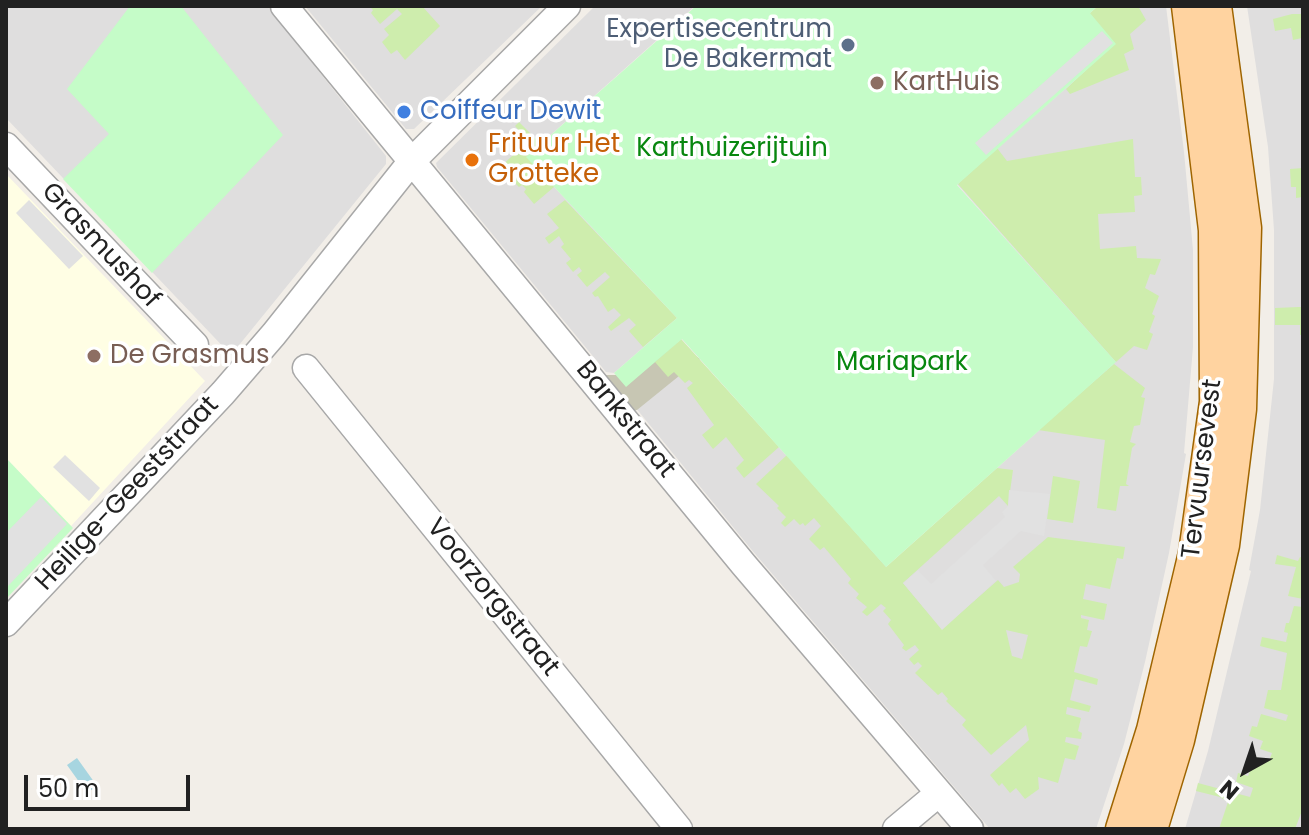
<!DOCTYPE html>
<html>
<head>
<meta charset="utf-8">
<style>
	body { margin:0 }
	#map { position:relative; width:1309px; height:835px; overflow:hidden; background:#f2eee8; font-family:Poppins,sans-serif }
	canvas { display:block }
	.frame { position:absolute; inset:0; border:8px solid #212121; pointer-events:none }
	.north { position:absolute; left:1205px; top:731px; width:80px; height:80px; -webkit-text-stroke:6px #fff; paint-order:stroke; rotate:220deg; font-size:22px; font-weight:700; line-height:32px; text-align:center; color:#212121 }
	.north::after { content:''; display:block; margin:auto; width:28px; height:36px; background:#212121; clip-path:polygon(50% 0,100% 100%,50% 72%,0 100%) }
	.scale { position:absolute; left:24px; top:775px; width:166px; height:36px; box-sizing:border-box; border:4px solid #212121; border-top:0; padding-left:10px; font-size:24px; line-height:28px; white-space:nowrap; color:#212121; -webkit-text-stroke:6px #fff; paint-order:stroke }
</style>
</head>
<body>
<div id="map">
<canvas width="1309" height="835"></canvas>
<div class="frame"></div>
<div class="north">N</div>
<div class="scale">50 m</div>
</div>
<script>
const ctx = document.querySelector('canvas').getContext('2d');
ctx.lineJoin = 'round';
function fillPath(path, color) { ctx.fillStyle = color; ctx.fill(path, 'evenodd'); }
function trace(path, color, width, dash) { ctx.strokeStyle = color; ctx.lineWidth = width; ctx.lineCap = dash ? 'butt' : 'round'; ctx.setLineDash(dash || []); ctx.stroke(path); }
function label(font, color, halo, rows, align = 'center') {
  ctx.font = font + ' Poppins,sans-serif'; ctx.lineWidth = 7; ctx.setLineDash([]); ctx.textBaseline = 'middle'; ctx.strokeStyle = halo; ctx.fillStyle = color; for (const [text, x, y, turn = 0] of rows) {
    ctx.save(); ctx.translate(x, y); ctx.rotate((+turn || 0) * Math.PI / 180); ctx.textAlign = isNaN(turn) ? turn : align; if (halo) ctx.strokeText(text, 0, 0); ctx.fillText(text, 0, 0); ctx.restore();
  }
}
const residential = new Path2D(`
	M6,6H267L386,156V164L231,355L6,118Z
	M305,6H542L414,129H406Z
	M595,6H695L526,157L677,318L614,373L606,372L437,167L436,163Z
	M1098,6H1166L1184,152L1193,250V347L1184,453L1186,454L1169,553L1145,662L1124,744L1096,829H990L751,549L622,391L681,339L887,567L1115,362L957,184L1116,44L1090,13Z
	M1247,6H1303V829H1185L1208,751L1251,571L1249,570L1260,510L1274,379V230L1268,147Z`);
const education = new Path2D(`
	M6,174L205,381L71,526L6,458Z`);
const construction = new Path2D(`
	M665,334L700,359L637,410L624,413L595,377L601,371L605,375H616Z`);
const grass = new Path2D(`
	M369,6H422L440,26L405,60L397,50L391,54L382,42L389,35L384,29L402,14L397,9L380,24L371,13L373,10Z
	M1098,6H1138L1146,20L1130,34L1134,49L1124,54L1129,70L1070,94L1066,89L1089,67L1090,13Z
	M1292,14H1303V43L1302,38L1293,40L1291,28L1275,31L1273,19Z
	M519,122L541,144L554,187L534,204L524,192L526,189L522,185L519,187L499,168L523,146L519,142L524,136L515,126Z
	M1133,139L1135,177H1141L1142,195L1134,196L1135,212L1098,214L1100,249L1136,246L1137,258L1161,259L1155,275L1150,274L1145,288L1159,296L1152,314L1155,316L1149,332L1153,334L1147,350L1134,346L1116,362L958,184L997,148L1007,161Z
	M1303,168V197L1296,198V187H1291L1290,169Z
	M565,200L677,318L643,347L629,331L636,325L629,318L611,331L608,327L621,315L614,308L608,312L598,296L595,297L592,293L610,277L605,272L587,287L577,275L582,271L579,267L573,272L566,263L571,259L561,247L564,244L559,236L549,244L545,238L559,228L547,214Z
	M1299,307H1303V335H1300V325H1275V308Z
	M681,339L779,447L744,478L736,468L744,460L726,437L713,449L702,435L714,425L687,388L693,383L689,380L685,383L674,372L668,377L655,362Z
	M1114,364L1145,388L1141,397L1145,398L1140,425L1134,426L1130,442L1136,444L1132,448L1126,484L1129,486H1120L1116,511L1097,508L1105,440L1038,430Z
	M787,455L886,567L997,468L1013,470L1008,506L999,496L903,583L942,629L998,580L1004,587L1019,582L1020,574L1013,567L1048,537L1125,547L1123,559L1117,558L1110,589L1086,584L1083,599L1107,604L1104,620L1081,615V618L1089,620L1087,630L1092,631L1087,647L1080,646L1074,672L1098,679L1097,685L1075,679L1070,700L1091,706L1089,712L1067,707L1066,714L1081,718L1078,731L1082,733L1081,739L1066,737L1065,742L1079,746L1075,760L1065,758L1058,783L1038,777L1039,789L1025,799L1016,788L1010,793L1002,783L999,786L990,775L1029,740L1026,725L991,755L962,725L966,720L946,701L948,699L942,692L938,695L915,673L922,666L918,662L914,665L909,659L919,650L915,645L906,651L902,648L904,645L888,624L891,620L883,611L886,608L881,604L867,616L862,612L867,607L856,598L859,594L848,583L851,579L824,547L820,550L809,539L821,526L814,518L805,526L803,523L800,525L794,519L785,527L781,523L786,517L777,508L779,506L756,484ZM1006,630L1028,635L1022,659L1012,656Z
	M1053,476L1080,481L1073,523L1047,519Z
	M1277,555L1298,561L1300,557L1303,558V599L1288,596L1296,567L1275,564Z
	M1294,606L1303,607V808L1295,829H1219L1228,802L1220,797L1196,791L1198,783L1250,797L1253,788L1236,782L1238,773L1248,776L1255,757L1269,761L1272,753L1260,749L1263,741L1249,736L1252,726L1257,727L1261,714L1286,721L1288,715L1264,708L1268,690H1281L1287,653L1260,646L1262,637L1286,642L1288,633L1284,632L1286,623H1289Z`);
const park = new Path2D(`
	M130,6H181L283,135L152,273L63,179L109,134L67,89Z
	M696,6H1098L1090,13L1116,44L957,185L1116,362L886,567L682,339L626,387L614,373L677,318L526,157Z
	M6,458L73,528L6,599Z`);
const parking = new Path2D(`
	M1102,31L1113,43L986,155L975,143Z
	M29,200L83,256L69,269L16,213Z
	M65,455L100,488L89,501L53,467Z
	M1009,490L1050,494L1044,536L1021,531L983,565L996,581L942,630L903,583L918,570L931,584L1005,517L1002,512L1008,506Z
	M41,497L67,524L8,586L6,533Z`);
const water = new Path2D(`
	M77,758L97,786L87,793L67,765Z`);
const minor = new Path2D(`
	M284,6L744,565L970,829
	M6,146L195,345
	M306,368L679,829
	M6,623L223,393L274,334L411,162L567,6
	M896,829L939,793`);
const major = new Path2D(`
	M1122,829L1153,730L1195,553L1216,402L1215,230L1188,6
	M1151,829L1178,740L1223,545L1240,409L1245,228L1215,6`);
const markers = [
	[848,45,8,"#5c6f8a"],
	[877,83,8,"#8d6e63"],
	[404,112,8,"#3f7fe0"],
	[472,160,8,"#e8710a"],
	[94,356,8,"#8d6e63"]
];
const serviceNames = [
	["Expertisecentrum",832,30],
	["De Bakermat",832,60]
];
const educationNames = [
	["KartHuis",893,83],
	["De Grasmus",110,356]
];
const shopNames = [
	["Coiffeur Dewit",420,112]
];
const foodNames = [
	["Frituur Het",488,145],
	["Grotteke",488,175]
];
const parkNames = [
	["Karthuizerijtuin",732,149],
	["Mariapark",902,363]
];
const streetNames = [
	["Grasmushof",100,246,47],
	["Bankstraat",625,420,51],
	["Tervuursevest",1203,469,-83],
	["Heilige-Geeststraat",128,494,-47],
	["Voorzorgstraat",492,598,51]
];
fillPath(residential, '#dfdede');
fillPath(education, '#fffee4');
fillPath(construction, '#c7c6b3');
fillPath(grass, '#ceedad');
fillPath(park, '#c5fcc8');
fillPath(parking, '#e1e1e1');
fillPath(water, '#a7d5e0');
trace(minor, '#a8a8a8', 29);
trace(major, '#9f6500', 35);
trace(minor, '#fff', 26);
trace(major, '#ffd3a0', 32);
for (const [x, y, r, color] of markers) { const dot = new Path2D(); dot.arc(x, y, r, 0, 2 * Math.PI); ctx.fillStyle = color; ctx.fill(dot); trace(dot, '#fff', 3); }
label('26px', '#4e5e75', '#fff', serviceNames, 'right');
label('26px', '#785e54', '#fff', educationNames, 'left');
label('26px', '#366cbe', '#fff', shopNames, 'left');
label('26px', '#c56008', '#fff', foodNames, 'left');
label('26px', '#08870f', '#fff', parkNames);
label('26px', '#212121', '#fff', streetNames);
</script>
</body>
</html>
